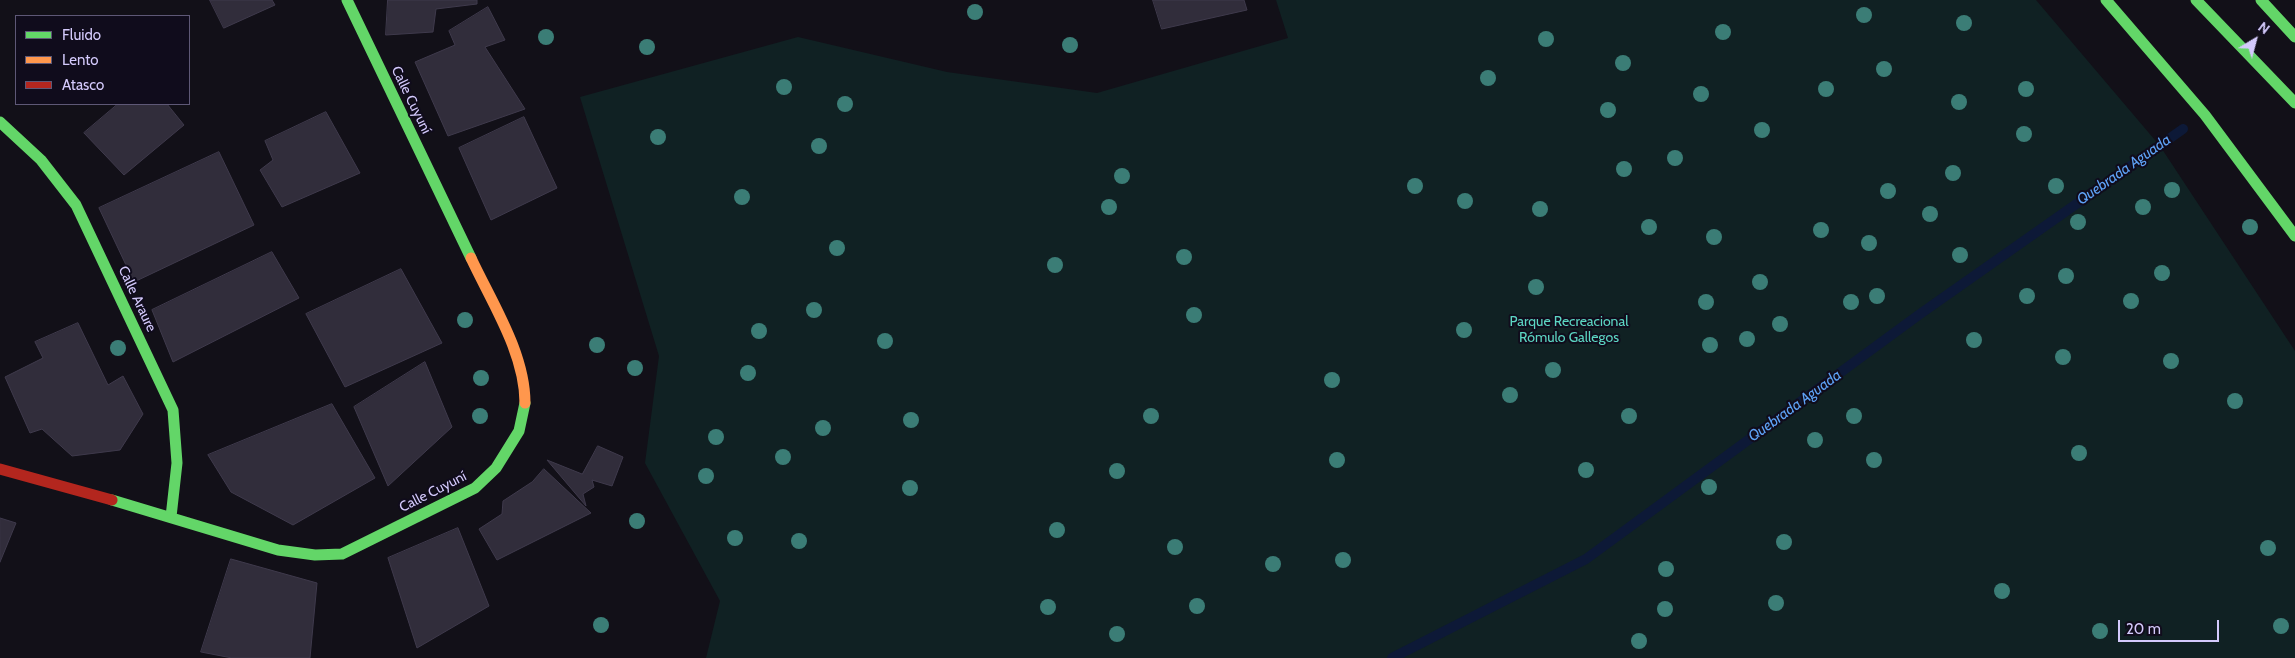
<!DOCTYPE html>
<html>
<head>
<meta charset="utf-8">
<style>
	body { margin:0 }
	#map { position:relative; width:2295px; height:658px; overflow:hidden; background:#121018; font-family:Cabin,sans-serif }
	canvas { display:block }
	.legend { position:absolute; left:15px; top:15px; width:175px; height:90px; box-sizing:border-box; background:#100c1c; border:1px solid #5e5876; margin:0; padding:6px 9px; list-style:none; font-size:15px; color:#d4cafc }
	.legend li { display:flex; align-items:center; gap:10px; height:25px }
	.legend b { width:25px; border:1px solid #5e5876 }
	.north { position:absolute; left:2230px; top:15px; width:50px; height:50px; -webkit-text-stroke:4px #100c1c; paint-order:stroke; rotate:37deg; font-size:14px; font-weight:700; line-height:20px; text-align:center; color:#d4cafc }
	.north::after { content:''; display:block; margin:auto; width:18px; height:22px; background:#d4cafc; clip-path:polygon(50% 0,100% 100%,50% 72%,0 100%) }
	.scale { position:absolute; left:2118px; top:620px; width:101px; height:22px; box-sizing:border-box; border:2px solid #d4cafc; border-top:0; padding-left:6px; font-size:15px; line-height:18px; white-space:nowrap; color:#d4cafc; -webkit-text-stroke:4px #100c1c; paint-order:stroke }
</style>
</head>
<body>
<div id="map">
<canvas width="2295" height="658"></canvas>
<ul class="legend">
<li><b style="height:6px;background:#63d668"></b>Fluido</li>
<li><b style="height:6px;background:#ff974d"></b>Lento</li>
<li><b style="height:6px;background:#b3261e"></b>Atasco</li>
</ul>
<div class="north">N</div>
<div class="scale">20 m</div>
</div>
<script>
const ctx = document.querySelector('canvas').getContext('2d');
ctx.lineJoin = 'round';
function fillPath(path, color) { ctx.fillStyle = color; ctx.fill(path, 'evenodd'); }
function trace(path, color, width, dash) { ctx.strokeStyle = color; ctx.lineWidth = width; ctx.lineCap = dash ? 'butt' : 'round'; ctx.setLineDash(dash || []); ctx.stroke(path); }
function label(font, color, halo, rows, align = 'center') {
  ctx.font = font + ' Cabin,sans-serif'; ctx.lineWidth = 4; ctx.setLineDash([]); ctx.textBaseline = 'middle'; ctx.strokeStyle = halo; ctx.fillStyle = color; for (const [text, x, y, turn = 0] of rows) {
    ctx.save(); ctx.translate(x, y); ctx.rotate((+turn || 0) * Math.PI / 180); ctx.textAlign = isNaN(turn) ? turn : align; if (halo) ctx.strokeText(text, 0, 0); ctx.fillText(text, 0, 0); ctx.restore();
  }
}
const green = new Path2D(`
	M1276,0H2036L2160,146L2295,351V658H706L720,601L645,463L659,356L580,97L798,37L947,72L1097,93L1288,38Z`);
const stream = new Path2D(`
	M1392,658L1586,559L1920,314L2183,129`);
const building = new Path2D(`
	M210,0H272L275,5L224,28Z
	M388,0H477V4L436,9L433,32L386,35Z
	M1153,0H1244L1247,10L1162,29Z
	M488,7L505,40L485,47L525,109L448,136L415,62L455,45L449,31Z
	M118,104H167L184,125L124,175L84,133Z
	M326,112L360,173L282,207L260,170L273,160L265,141Z
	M524,117L557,188L491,220L459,148Z
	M219,152L254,225L134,282L99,208Z
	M272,252L299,298L173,362L152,310Z
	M401,269L442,343L345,387L306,314Z
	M78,323L108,385L123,376L143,414L120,450L72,456L42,429L30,433L5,377L43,358L35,342Z
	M425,362L452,427L388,486L354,407Z
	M332,404L375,478L293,525L231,492L208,455Z
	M598,446L623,457L612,486L592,480L594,487L583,494L586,506L547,460L582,474Z
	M544,469L591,513L497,560L479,529L502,514L503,501L532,482Z
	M0,518L16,523L0,562Z
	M458,528L489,606L417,648L388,558Z
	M231,559L317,583L310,658H232L201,652Z`);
const fast = new Path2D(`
	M347,0L471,258
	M2106,0L2205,115L2295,236
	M2196,0L2295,103
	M2261,0L2295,37
	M0,122L41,160L76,205L173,410L177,463L171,517
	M112,500L278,550L315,555L342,554L475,488L496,468L519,431L525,403`);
const slow = new Path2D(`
	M471,258C492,303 525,353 525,403`);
const jam = new Path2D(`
	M0,469L112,500`);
const trees = [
	[975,12],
	[1864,15],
	[1964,23],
	[1723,32],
	[546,37],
	[1546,39],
	[1070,45],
	[647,47],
	[1623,63],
	[1884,69],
	[1488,78],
	[784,87],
	[1826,89],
	[2026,89],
	[1701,94],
	[1959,102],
	[845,104],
	[1608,110],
	[1762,130],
	[2024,134],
	[658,137],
	[819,146],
	[1675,158],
	[1624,169],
	[1953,173],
	[1122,176],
	[1415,186],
	[2056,186],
	[2172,190],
	[1888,191],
	[742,197],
	[1465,201],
	[1109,207],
	[2143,207],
	[1540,209],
	[1930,214],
	[2078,222],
	[1649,227],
	[2250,227],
	[1821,230],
	[1714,237],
	[1869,243],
	[837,248],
	[1960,255],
	[1184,257],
	[1055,265],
	[2162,273],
	[2066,276],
	[1760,282],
	[1536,287],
	[1877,296],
	[2027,296],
	[2131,301],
	[1706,302],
	[1851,302],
	[814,310],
	[1194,315],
	[465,320],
	[1780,324],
	[1464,330],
	[759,331],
	[1747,339],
	[1974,340],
	[885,341],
	[597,345],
	[1710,345],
	[118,348],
	[2063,357],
	[2171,361],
	[635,368],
	[1553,370],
	[748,373],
	[481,378],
	[1332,380],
	[1510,395],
	[2235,401],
	[480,416],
	[1151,416],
	[1629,416],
	[1854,416],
	[911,420],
	[823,428],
	[716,437],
	[1815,440],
	[2079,453],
	[783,457],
	[1337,460],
	[1874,460],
	[1586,470],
	[1117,471],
	[706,476],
	[1709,487],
	[910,488],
	[637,521],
	[1057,530],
	[735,538],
	[799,541],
	[1784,542],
	[1175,547],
	[2268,548],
	[1343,560],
	[1273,564],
	[1666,569],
	[2002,591],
	[1776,603],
	[1197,606],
	[1048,607],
	[1665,609],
	[601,625],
	[2281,626],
	[2100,631],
	[1117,634],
	[1639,641]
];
const streetNames = [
	["Calle Cuyuní",411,100,64],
	["Calle Araure",137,299,65],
	["Calle Cuyuní",433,492,-27]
];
const parkNames = [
	["Parque Recreacional",1569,322],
	["Rómulo Gallegos",1569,338]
];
const waterNames = [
	["Quebrada Aguada",2124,170,-35],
	["Quebrada Aguada",1795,406,-36]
];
fillPath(green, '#102123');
trace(stream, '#0d1937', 10);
fillPath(building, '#312d3b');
trace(building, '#3f3a4c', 1);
trace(fast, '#63d668', 11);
trace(slow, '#ff974d', 11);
trace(jam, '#b3261e', 11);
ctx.fillStyle = '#3b7d76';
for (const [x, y] of trees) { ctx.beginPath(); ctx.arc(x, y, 8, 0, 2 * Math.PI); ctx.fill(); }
label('14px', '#d4cafc', '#100c1c', streetNames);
label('14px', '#5cd6c3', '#100c1c', parkNames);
label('italic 15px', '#5ea2f6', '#100c1c', waterNames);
</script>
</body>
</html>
